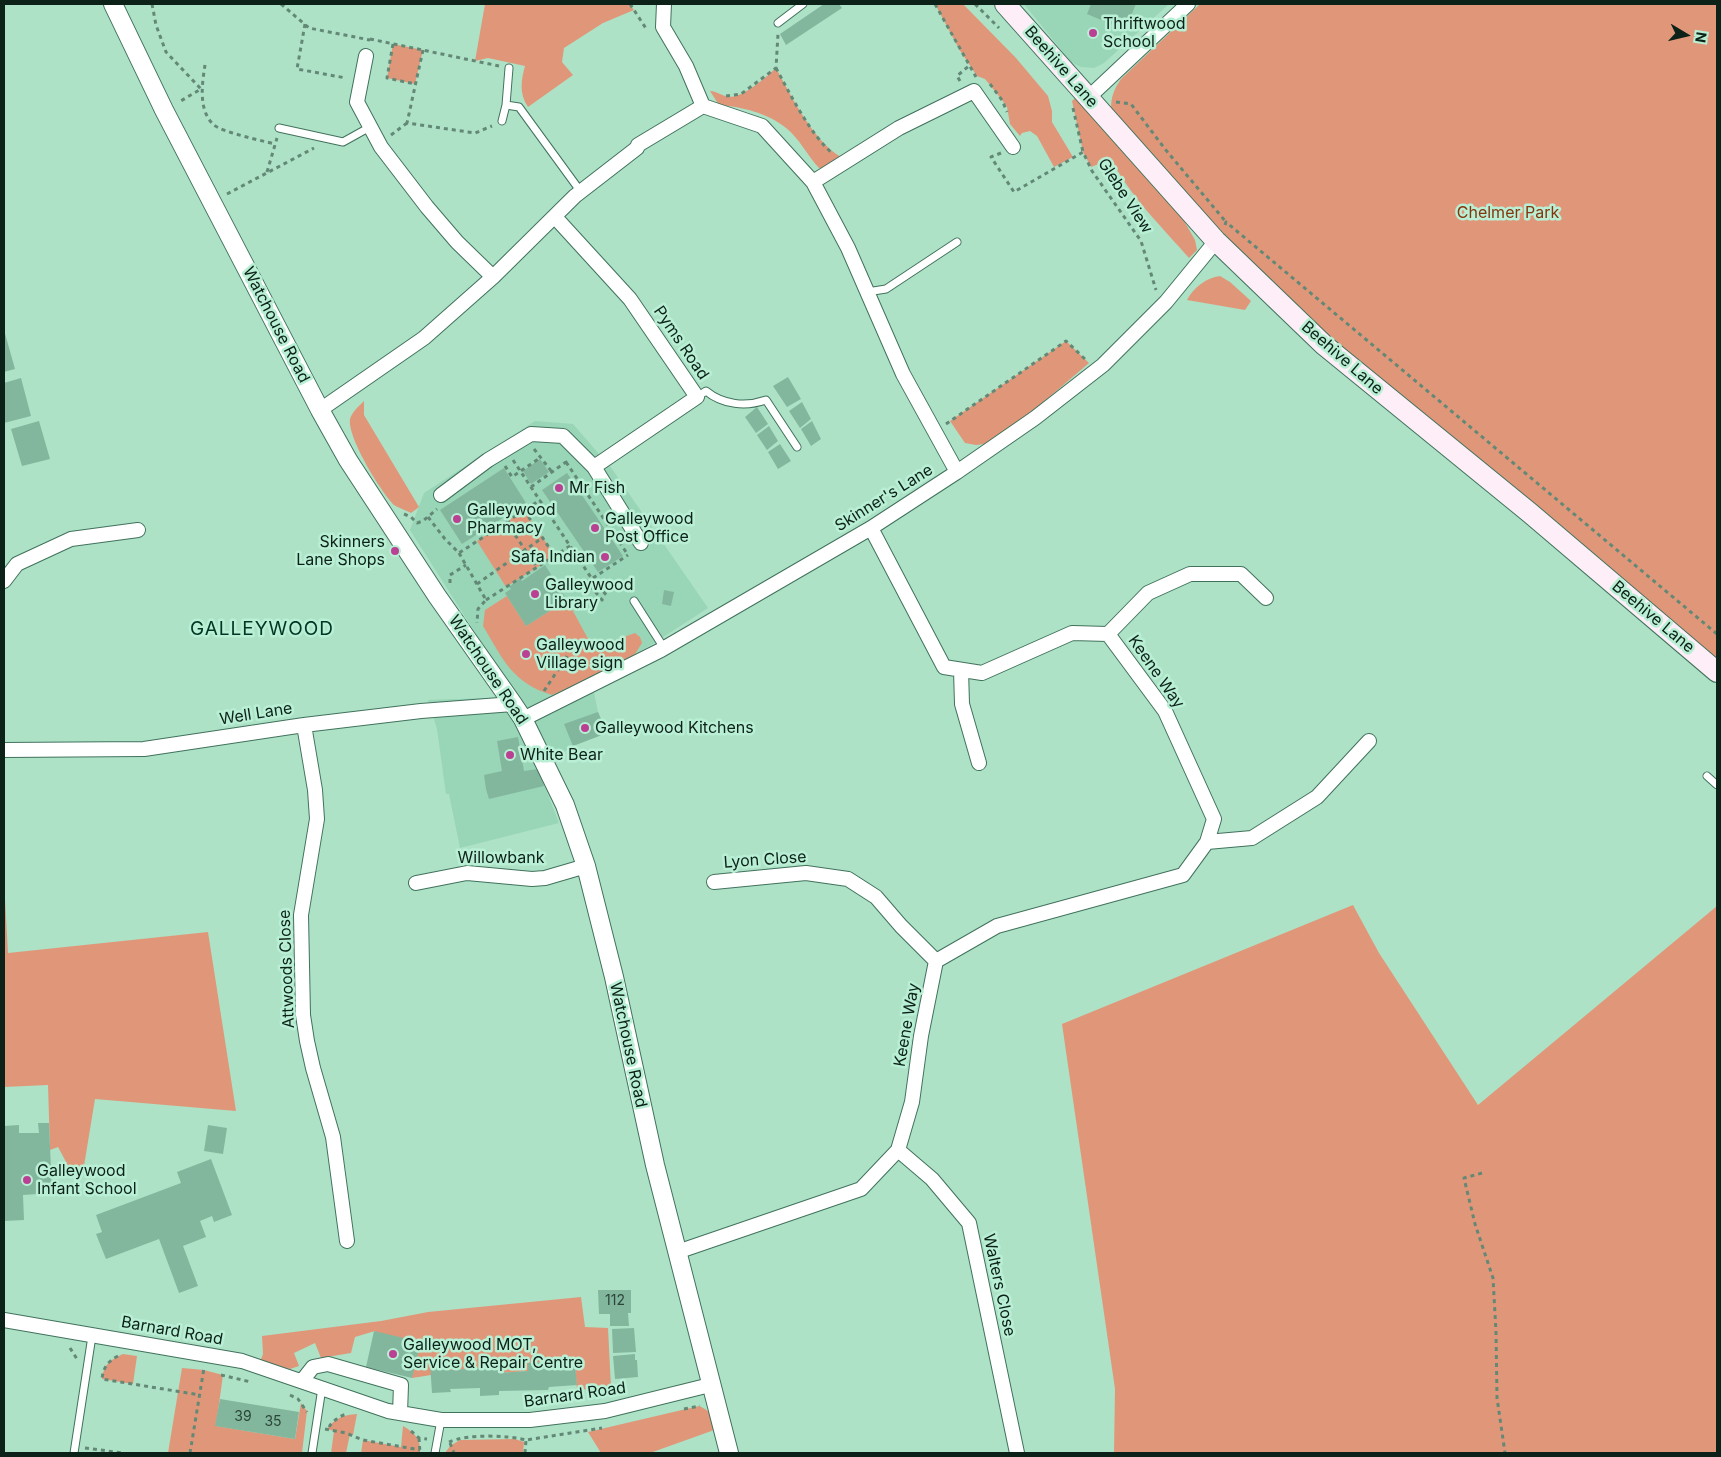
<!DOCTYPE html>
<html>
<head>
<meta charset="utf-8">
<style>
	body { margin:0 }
	#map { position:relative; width:1721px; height:1457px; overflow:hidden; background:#ade2c7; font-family:Inter,sans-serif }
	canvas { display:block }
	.frame { position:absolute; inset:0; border:5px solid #0c2118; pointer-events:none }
	.north { position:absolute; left:1661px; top:10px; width:50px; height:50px; -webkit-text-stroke:4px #b9efd4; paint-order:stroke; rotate:99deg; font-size:14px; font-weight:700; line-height:20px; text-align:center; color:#0c2118 }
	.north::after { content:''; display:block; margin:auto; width:18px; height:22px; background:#0c2118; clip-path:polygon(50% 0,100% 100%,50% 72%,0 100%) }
</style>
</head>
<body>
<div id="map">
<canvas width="1721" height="1457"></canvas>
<div class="frame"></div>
<div class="north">N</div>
</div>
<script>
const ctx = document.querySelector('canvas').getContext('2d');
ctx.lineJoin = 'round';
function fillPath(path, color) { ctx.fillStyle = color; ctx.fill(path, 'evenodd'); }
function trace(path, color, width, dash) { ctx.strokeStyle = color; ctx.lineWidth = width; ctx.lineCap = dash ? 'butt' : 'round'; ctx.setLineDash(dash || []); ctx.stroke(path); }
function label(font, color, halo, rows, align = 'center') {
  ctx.font = font + ' Inter,sans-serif'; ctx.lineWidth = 5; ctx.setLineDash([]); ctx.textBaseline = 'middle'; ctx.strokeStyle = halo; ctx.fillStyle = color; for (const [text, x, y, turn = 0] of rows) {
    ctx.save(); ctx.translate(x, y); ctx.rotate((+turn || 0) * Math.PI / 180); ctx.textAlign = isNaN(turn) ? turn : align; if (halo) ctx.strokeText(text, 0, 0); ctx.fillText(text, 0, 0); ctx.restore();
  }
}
const built = new Path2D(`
	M1024,4H1169L1104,63L1094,68L1081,67L1071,62Z
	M535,421L573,424L612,469L708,608L651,645L591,678L598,712L607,733L573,746L538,769L559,823L460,848L449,794H446L437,729L428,700L516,697L410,530L424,493Z`);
const green = new Path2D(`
	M485,4H629L634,10L603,23L564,48L562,62L573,75L528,107C519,94 521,80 525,66L488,58L475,61Z
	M935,4H963L1016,58L1048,96L1052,111V122L1073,157L1054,167L1037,136L1030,131L1022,133L1020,136L1010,124L1007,107L1002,100L985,79L977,76L959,49Z
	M1200,4H1717V659L1330,336C1251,266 1180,189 1111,109C1111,97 1114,89 1121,79Z
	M393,44L423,50L415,84L387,78Z
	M776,68C791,96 814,142 841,157L832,170L819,168C807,155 799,138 786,128C768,113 742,107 719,105L710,91C716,91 723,96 729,97C744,97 765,78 776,68Z
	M1077,96L1171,198L1195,240L1197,250L1189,258C1161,226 1130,196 1111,159L1091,167L1083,152L1072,101Z
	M1220,276L1230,282L1251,301L1245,310L1187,300C1194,287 1206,278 1220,276Z
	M1066,341L1089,363L1040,405L999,435L985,444L976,445L965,443L950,421Z
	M364,401V415L419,507L411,513C406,510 398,508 394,505C381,492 347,437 350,419C352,412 359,406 364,401Z
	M524,510L555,556L506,587L477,541Z
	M507,596L526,626L567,600L593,648L635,633L640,637L642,643L635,654L591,678L552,695C512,683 503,659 483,626L485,610Z
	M4,881L8,953L208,932L236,1111L95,1099L84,1166L72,1173L58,1147L50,1150L48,1085L4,1087Z
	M1353,905L1379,953L1478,1105L1717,906V1453H1114L1115,1389L1062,1024Z
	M581,1297L585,1327L608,1328L611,1387L577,1390L575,1364L547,1366V1362L528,1363V1371L498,1373L497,1367L449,1370V1363L431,1364V1375L412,1378L375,1331L355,1337L351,1353L321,1358L315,1343L294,1353L299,1366L290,1369L260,1362L263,1354L262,1336L381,1321L428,1312Z
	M123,1354L137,1356L133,1384L102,1379C104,1364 110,1360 123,1354Z
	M182,1368L204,1370L223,1375L216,1426L295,1439L301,1403L307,1411L302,1453H168Z
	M699,1406C711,1411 714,1417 717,1429L650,1453H601L588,1432Z
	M357,1414L353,1435L350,1434L346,1453H331L334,1431L327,1429C335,1418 343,1415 357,1414Z
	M403,1426C415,1433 421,1439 420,1453H361L363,1440L401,1447Z
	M515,1439L524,1442L523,1453H445L450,1446L460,1440Z`);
const building = new Path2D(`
	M824,4H839L842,8L786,45L780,34Z
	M1091,4H1136L1125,30L1087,14Z
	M4,330L15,369L4,372Z
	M788,377L801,399L787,407L773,386Z
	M21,378L31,416L4,423V383Z
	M802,402L811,419L800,428L789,411Z
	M757,407L768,424L756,433L745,417Z
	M39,421L50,459L22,466L11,429Z
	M812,421L821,439L811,446L801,429Z
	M769,426L778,441L767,450L757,435Z
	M780,444L791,461L778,469L768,452Z
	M540,459L549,472L531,484L523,471Z
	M504,468L526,503L462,544L440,510Z
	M567,473L623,556L598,572L542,490Z
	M545,565L567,600L526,626L505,593L511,589L509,587L520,578L522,581Z
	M664,590L674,592L671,606L662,604Z
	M598,712L607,733L573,746L564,724Z
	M518,737L524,771L538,769L544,786L489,799L486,789L484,775L502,771L497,741Z
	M38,1123H49L52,1193L23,1195L24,1220L4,1221V1126L19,1125V1133H39Z
	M208,1125L227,1128L223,1154L204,1151Z
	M211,1159L232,1215L214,1222L212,1216L200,1221L206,1237L183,1246L198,1286L179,1293L159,1239L106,1259L96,1234L102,1232L96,1215L181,1183L177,1172Z
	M598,1290H631V1313H628L629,1326H610V1314H599Z
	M634,1328L636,1352L613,1353L612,1329Z
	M374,1331L421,1342L412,1378L366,1367Z
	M635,1354V1360H637L638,1377L615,1379L613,1356Z
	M548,1362L547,1366L575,1364L577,1385L549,1387L548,1390L499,1391V1395L480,1396V1388L450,1389L451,1392L432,1393L430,1364L449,1363V1370L498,1367V1373L528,1371V1363Z
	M220,1399L299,1412L295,1439L215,1426Z`);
const path = new Path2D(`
	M152,4L156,25L166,52L201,89L179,102
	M281,4L309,28L370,40
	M630,4L647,30
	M935,4L976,77
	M975,4L999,28
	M305,24L297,69L346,78
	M370,39L499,66
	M393,44L387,78L415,84
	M423,50L407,123L475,133L492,126
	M205,65C202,84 198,111 214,125C222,132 263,141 275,144
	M776,68C790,94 810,134 832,153
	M960,81L957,76L970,65
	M990,84L1002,100L1007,112
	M726,96L741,94L776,68L778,34
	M1116,102L1131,104L1165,149L1226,222
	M1073,108L1083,152
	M391,135L407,123
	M1001,153L991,157L1014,192L1083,152L1092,171L1141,241L1156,290
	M267,172L277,138
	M227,194L314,148
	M1225,225L1226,222L1717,634
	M946,424L1066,341L1086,360
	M534,449L552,472
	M513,460L592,579L608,597
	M566,462L628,555
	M505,466L512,477L540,458
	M531,487L566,462L565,461
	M524,510L554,555
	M404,514L411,517L417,523L423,521L437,509
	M428,517L445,539L459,553L540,500
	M506,522L537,567
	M459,553L486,600L478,609L477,623
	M450,583V575L466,565
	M477,584L542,538
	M486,600L570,546
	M603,601L587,582L628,555
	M544,691L567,656
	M1482,1173L1464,1178L1475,1224L1493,1278L1496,1332L1497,1398L1505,1453
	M70,1348L77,1359
	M118,1356C108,1361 103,1368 102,1379L200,1395
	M221,1375L251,1382
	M290,1395L298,1399L307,1412
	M684,1409L700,1406
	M329,1427C333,1421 340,1415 348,1414
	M325,1429L346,1433L363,1440L420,1450
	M411,1431L419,1438L427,1439
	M419,1438L420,1453
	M449,1442C466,1434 508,1435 526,1440L602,1428
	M450,1443L454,1453
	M85,1448L123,1453
	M190,1453L204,1368
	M525,1453L526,1440`);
const service = new Path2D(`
	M778,23L803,4
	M509,68L506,105L519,107L581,192
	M502,121L506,105
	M279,128L343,142L370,127
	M867,292L886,289L957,242
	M697,397L706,391C723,405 746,407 766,400L797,447
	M634,601L664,648
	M1707,776L1717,785
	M74,1453L92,1336
	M312,1453L322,1388
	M435,1453L441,1420`);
const minor = new Path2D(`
	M664,4L663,27L686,66L703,106
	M366,56L357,102L381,147L427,207L457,242L493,277
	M1088,98L1188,4
	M813,182L899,128L974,91L1013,147
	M555,217L630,299L697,397L594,467
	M320,410L424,338L493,277L575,196L637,148L638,145L703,106L762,126L813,182L848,248L903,374L957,472
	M441,495L488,460L531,434L563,436L594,467L641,543
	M871,528L944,667L982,673L1072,633L1108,634L1148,593L1190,574H1241L1266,598
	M4,581L17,564L71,539L138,530
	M1108,634L1165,711L1214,819L1207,842
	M961,670L962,704L979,763
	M523,719L661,650L871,528L957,472L1035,418L1103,365L1166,302L1216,241
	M304,725L315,790L317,819L301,915L303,1015L307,1041L313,1068L333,1137L347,1241
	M4,750L144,749L304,725L421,711L513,704
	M714,882L806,873L848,879L876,897L901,926L936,961
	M416,883L467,873L532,879L545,878L586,866
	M898,1150L932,1179L969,1223L1017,1453
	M677,1252L861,1189L898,1150L912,1102L921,1036L936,961L997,926L1183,875L1207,842L1252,838L1317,797L1369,741
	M4,1320L242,1361L388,1411L441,1420H530L605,1411L710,1385
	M302,1381L313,1367L328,1364L401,1385L400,1413`);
const tertiary = new Path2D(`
	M113,4L164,110L320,410L348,460L437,596L513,704L523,719L565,805L586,866L614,977L655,1165L729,1453`);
const secondary = new Path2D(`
	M1005,4L1216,241L1324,345L1530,513L1717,672`);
const markers = [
	[1093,33,5,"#ba4093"],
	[559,488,5,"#ba4093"],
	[457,519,5,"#ba4093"],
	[595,528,5,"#ba4093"],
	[395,551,5,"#ba4093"],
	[605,557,5,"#ba4093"],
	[535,594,5,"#ba4093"],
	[526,654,5,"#ba4093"],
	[585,728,5,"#ba4093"],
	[510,755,5,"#ba4093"],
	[27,1180,5,"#ba4093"],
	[393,1354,5,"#ba4093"]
];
const numberNames = [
	["112",615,1301],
	["39",243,1417],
	["35",273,1422]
];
const poiNames = [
	["Thriftwood",1103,24],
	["School",1103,42],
	["Mr Fish",569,488],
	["Galleywood",467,510],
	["Pharmacy",467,528],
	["Galleywood",605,519],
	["Post Office",605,537],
	["Skinners",385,542,"right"],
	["Lane Shops",385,560,"right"],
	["Safa Indian",595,557,"right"],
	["Galleywood",545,585],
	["Library",545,603],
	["Galleywood",536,645],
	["Village sign",536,663],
	["Galleywood Kitchens",595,728],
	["White Bear",520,755],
	["Galleywood",37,1171],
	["Infant School",37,1189],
	["Galleywood MOT,",403,1345],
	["Service & Repair Centre",403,1363]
];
const streetNames = [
	["Beehive Lane",1061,67,49],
	["Glebe View",1125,196,57],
	["Watchouse Road",276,325,63],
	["Pyms Road",681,343,56],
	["Beehive Lane",1342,358,41],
	["Skinner's Lane",884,498,-32],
	["Beehive Lane",1653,617,40],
	["Watchouse Road",488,670,56],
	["Keene Way",1156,672,55],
	["Well Lane",256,714,-9],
	["Willowbank",501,858],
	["Lyon Close",765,860,-4],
	["Attwoods Close",287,969,-92],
	["Keene Way",907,1025,-80],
	["Watchouse Road",628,1045,78],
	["Walters Close",999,1285,78],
	["Barnard Road",172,1331,10],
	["Barnard Road",575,1395,-8]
];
const parkNames = [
	["Chelmer Park",1508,213]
];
const quarterNames = [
	["GALLEYWOOD",262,629]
];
fillPath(built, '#99d5b7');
fillPath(green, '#e09779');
fillPath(building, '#83b79d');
trace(service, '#41725c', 9);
trace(minor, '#41725c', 16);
trace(tertiary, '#41725c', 20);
trace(secondary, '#41725c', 22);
trace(path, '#638976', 3, [4, 4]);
trace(service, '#fff', 7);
trace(minor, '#fff', 14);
trace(tertiary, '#fff', 18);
trace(secondary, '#fdeef7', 20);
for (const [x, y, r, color] of markers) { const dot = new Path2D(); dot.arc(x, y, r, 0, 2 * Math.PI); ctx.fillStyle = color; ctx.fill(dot); trace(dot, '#b9efd4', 2); }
label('14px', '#2a4639', null, numberNames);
label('16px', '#0c2118', '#b9efd4', poiNames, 'left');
label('16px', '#0c2118', '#b9efd4', streetNames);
label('16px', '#85350d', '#b9efd4', parkNames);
ctx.letterSpacing = '1px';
label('19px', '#003724', '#b9efd4', quarterNames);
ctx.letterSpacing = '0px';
</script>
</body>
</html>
